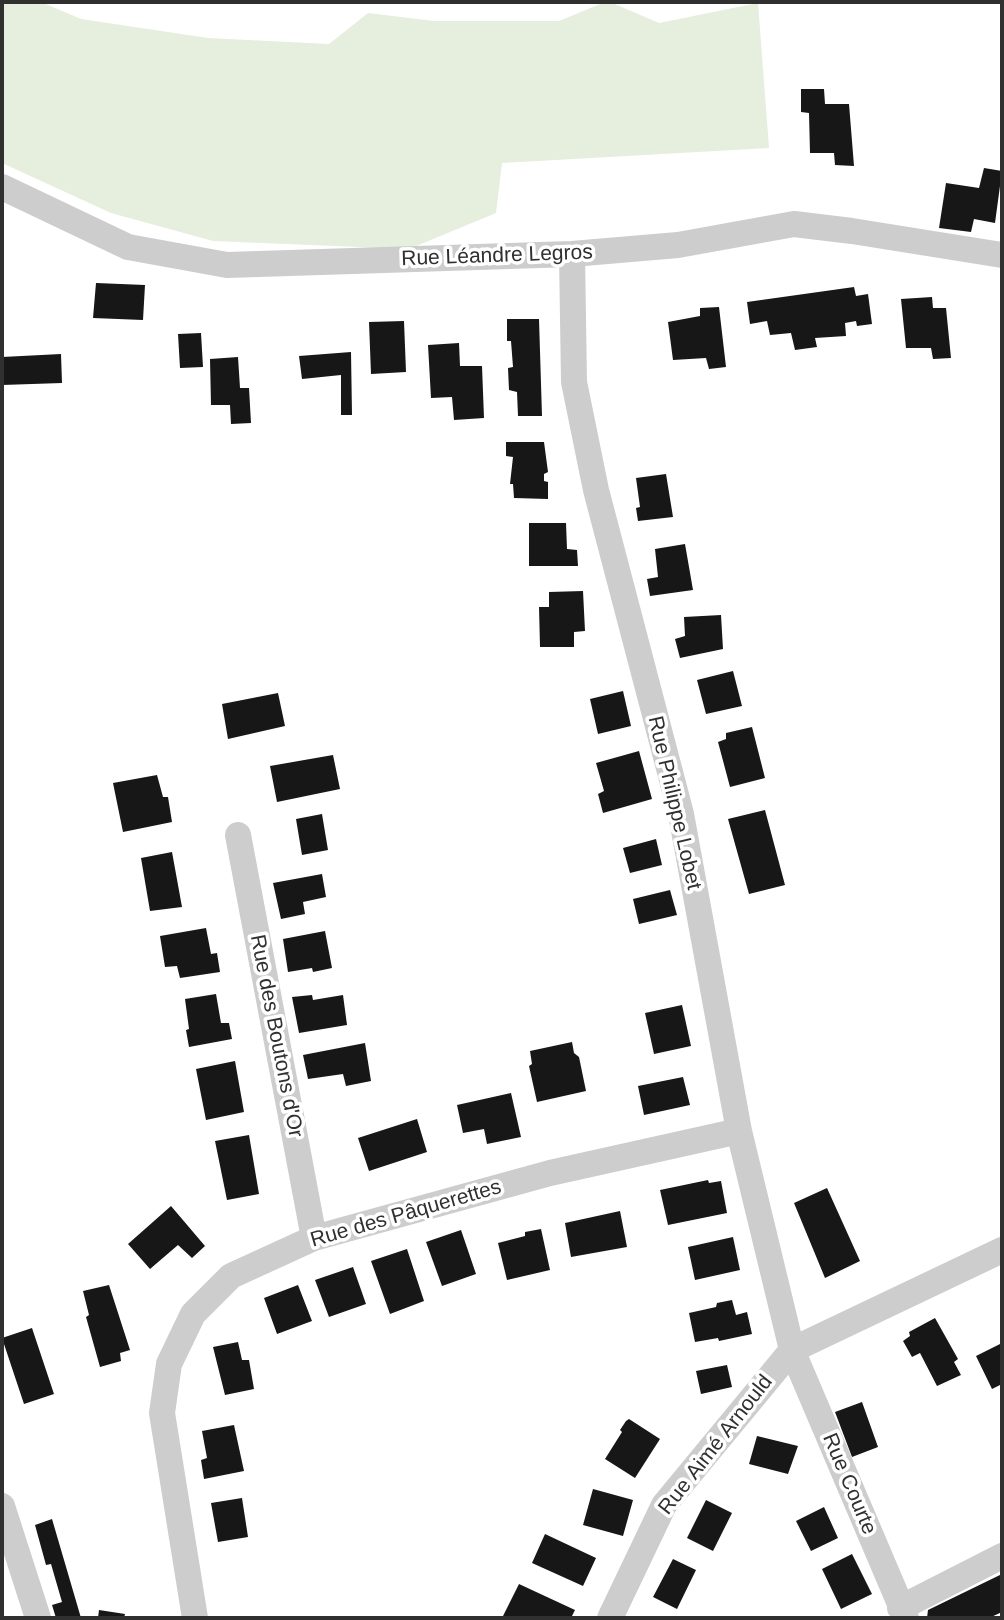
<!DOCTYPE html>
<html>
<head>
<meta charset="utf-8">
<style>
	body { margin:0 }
	#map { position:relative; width:1004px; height:1620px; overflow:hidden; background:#fff; font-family:Arial,sans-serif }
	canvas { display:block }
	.frame { position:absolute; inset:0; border:4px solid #303030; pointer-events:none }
</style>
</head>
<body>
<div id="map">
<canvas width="1004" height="1620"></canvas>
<div class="frame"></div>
</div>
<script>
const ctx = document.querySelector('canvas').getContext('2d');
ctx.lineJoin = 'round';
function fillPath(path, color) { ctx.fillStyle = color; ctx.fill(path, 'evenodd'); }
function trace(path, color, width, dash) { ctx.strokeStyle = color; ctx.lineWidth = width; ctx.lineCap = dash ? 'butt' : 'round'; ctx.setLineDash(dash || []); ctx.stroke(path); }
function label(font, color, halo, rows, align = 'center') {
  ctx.font = font + ' Arial,sans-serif'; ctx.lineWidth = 7; ctx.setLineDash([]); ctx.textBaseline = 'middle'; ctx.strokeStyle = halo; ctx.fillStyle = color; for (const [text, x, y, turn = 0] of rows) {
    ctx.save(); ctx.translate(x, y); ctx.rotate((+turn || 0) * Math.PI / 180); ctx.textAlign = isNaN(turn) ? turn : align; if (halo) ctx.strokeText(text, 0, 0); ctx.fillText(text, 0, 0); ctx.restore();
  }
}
const green = new Path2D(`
	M2,2H41L81,19L208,38L329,44L368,13L434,21H559L605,2H610L659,23L758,3L769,148L502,163L496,213L409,249L213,241L111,213L2,163Z`);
const building = new Path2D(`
	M801,89H824L825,104H849L854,166L835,165L834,153H810L809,113L801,112Z
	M984,168L1002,171L995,223L974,219L971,232L939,228L946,183L979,188Z
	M96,283L145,285L143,320L93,318Z
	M854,287L856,296L868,294L872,324L857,326L856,321L845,323L846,336L815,338L817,347L795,350L791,333L770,335L767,321L750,324L747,302Z
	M932,297L933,308H946L951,358L933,359L931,348H906L901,299Z
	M719,307L726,367L709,369L706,358L673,360L668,322L700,316V308Z
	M507,319H539L542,416H518L517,392L509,390L508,368L513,367L511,341H507Z
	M404,321L406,372L371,374L369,322Z
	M201,333L203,367L180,368L178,334Z
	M459,343L460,366H482L484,418L454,420L452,397L431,398L428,345Z
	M351,352L352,415H341V375L302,379L299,356Z
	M61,354L62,383L2,385V357Z
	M238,357L240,388H249L251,423L231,424L230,405H211L210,359Z
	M506,442H544L548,472L544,474V481L548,482V499L514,498L513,484H510L513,457L506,456Z
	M666,474L673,517L638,521L636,508L640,507L636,478Z
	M529,523H566L567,549L577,550L578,566H529Z
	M685,544L693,590L650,596L647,579L658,577L655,549Z
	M583,591L585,631L574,632V647H540L539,607H549V592Z
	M721,615L723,649L680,658L675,639L685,636L684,617Z
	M733,671L742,706L706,714L697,680Z
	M623,691L631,726L598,734L590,699Z
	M278,693L285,726L228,739L222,704Z
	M752,727L765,778L730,787L718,742L726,739V733Z
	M639,751L652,799L603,813L598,794L604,791L596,763Z
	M333,755L340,789L277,802L270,766Z
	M157,775L163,797H168L172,822L123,832L113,783Z
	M765,810L785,885L749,894L728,819Z
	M322,814L328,850L302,855L296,819Z
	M656,839L662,865L630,873L623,848Z
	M172,852L182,907L150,911L141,858Z
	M322,874L326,897L303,902L305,914L281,919L273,883Z
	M670,890L677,915L639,924L633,899Z
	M206,928L211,954L217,953L220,972L180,978L177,966L165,967L160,936Z
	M325,931L332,968L313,972L312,968L288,972L283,939Z
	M216,994L221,1023H229L232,1039L189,1047L186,1030L189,1029L185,999Z
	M312,995L313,1000L343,995L347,1025L299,1033L292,997Z
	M682,1005L691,1046L654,1054L645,1013Z
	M572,1042L574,1053L579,1057L586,1091L537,1102L529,1066L532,1064L530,1051Z
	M365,1043L371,1081L346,1086L343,1074L308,1079L303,1055Z
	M235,1061L244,1112L206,1120L196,1069Z
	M683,1077L690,1105L644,1115L638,1086Z
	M511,1093L521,1137L487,1144L484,1129L463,1133L457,1105Z
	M417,1119L427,1152L369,1171L358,1138Z
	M249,1135L259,1194L227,1200L215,1141Z
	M708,1180L709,1183L721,1181L727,1213L668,1225L660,1190Z
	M827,1188L860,1261L825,1278L794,1203Z
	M171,1206L205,1246L192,1258L178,1245L150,1269L128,1244Z
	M620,1211L627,1247L571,1257L565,1223Z
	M541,1229L550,1270L507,1280L498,1243L525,1236V1232Z
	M461,1230L476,1274L442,1286L426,1242Z
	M733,1237L740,1270L695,1280L688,1247Z
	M407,1249L424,1301L390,1314L371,1261Z
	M353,1267L366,1304L329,1317L315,1280Z
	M109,1285L130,1350L120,1353L121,1361L100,1367L86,1317L89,1315L83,1291Z
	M298,1285L312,1321L277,1334L264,1298Z
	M732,1300L736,1315L747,1312L752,1334L719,1341L718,1338L695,1342L689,1313L716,1307L717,1303Z
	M935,1318L958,1359L954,1362L961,1375L937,1386L920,1353L912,1357L903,1341L910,1336L909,1332Z
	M32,1328L54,1394L24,1404L2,1338Z
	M238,1342L242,1360H249L254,1389L225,1395L213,1347Z
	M1002,1343V1384L992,1389L976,1356Z
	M727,1365L732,1387L701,1394L696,1371Z
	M862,1402L878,1447L852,1457L835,1412Z
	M629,1419L660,1439L635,1478L605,1459L622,1432L620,1430L626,1421Z
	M234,1425L244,1471L204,1479L201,1460L207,1458L202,1431Z
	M757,1436L798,1446L788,1474L749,1464Z
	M593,1489L633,1500L623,1536L583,1525Z
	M242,1498L248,1537L218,1542L211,1503Z
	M706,1500L732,1513L713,1551L687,1538Z
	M824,1507L838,1538L811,1551L796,1521Z
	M52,1519L81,1618H56L52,1605L62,1602L51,1564L46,1565L35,1525Z
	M545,1534L596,1558L583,1586L532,1563Z
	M852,1554L872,1594L841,1609L822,1569Z
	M673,1559L696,1570L677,1609L653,1597Z
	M1002,1574V1612L989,1618H927L928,1610Z
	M519,1584L575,1610L571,1618H502Z
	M99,1610L125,1614L124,1618H98Z`);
const street = new Path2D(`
	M2,187L128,247L227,265L572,254L678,245L794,224L852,231L1002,255
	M572,254L574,382L596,490L681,814L739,1131L792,1350L906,1618
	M238,835L314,1238
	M2,1506L38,1618
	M900,1608L1002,1556
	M195,1618L162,1413L169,1364L193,1314L231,1276L314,1238L550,1173L739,1131
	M610,1618L664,1505L792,1350L1002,1250`);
const streetNames = [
	["Rue Léandre Legros",497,256,-2],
	["Rue Philippe Lobet",674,803,77],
	["Rue des Boutons d'Or",276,1036,79],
	["Rue des Pâquerettes",406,1214,-16],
	["Rue Aimé Arnould",716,1445,-52],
	["Rue Courte",849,1484,67]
];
fillPath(green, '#e6eedd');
fillPath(building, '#171717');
trace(street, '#cdcdcd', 26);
label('21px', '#303030', '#fff', streetNames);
</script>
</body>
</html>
